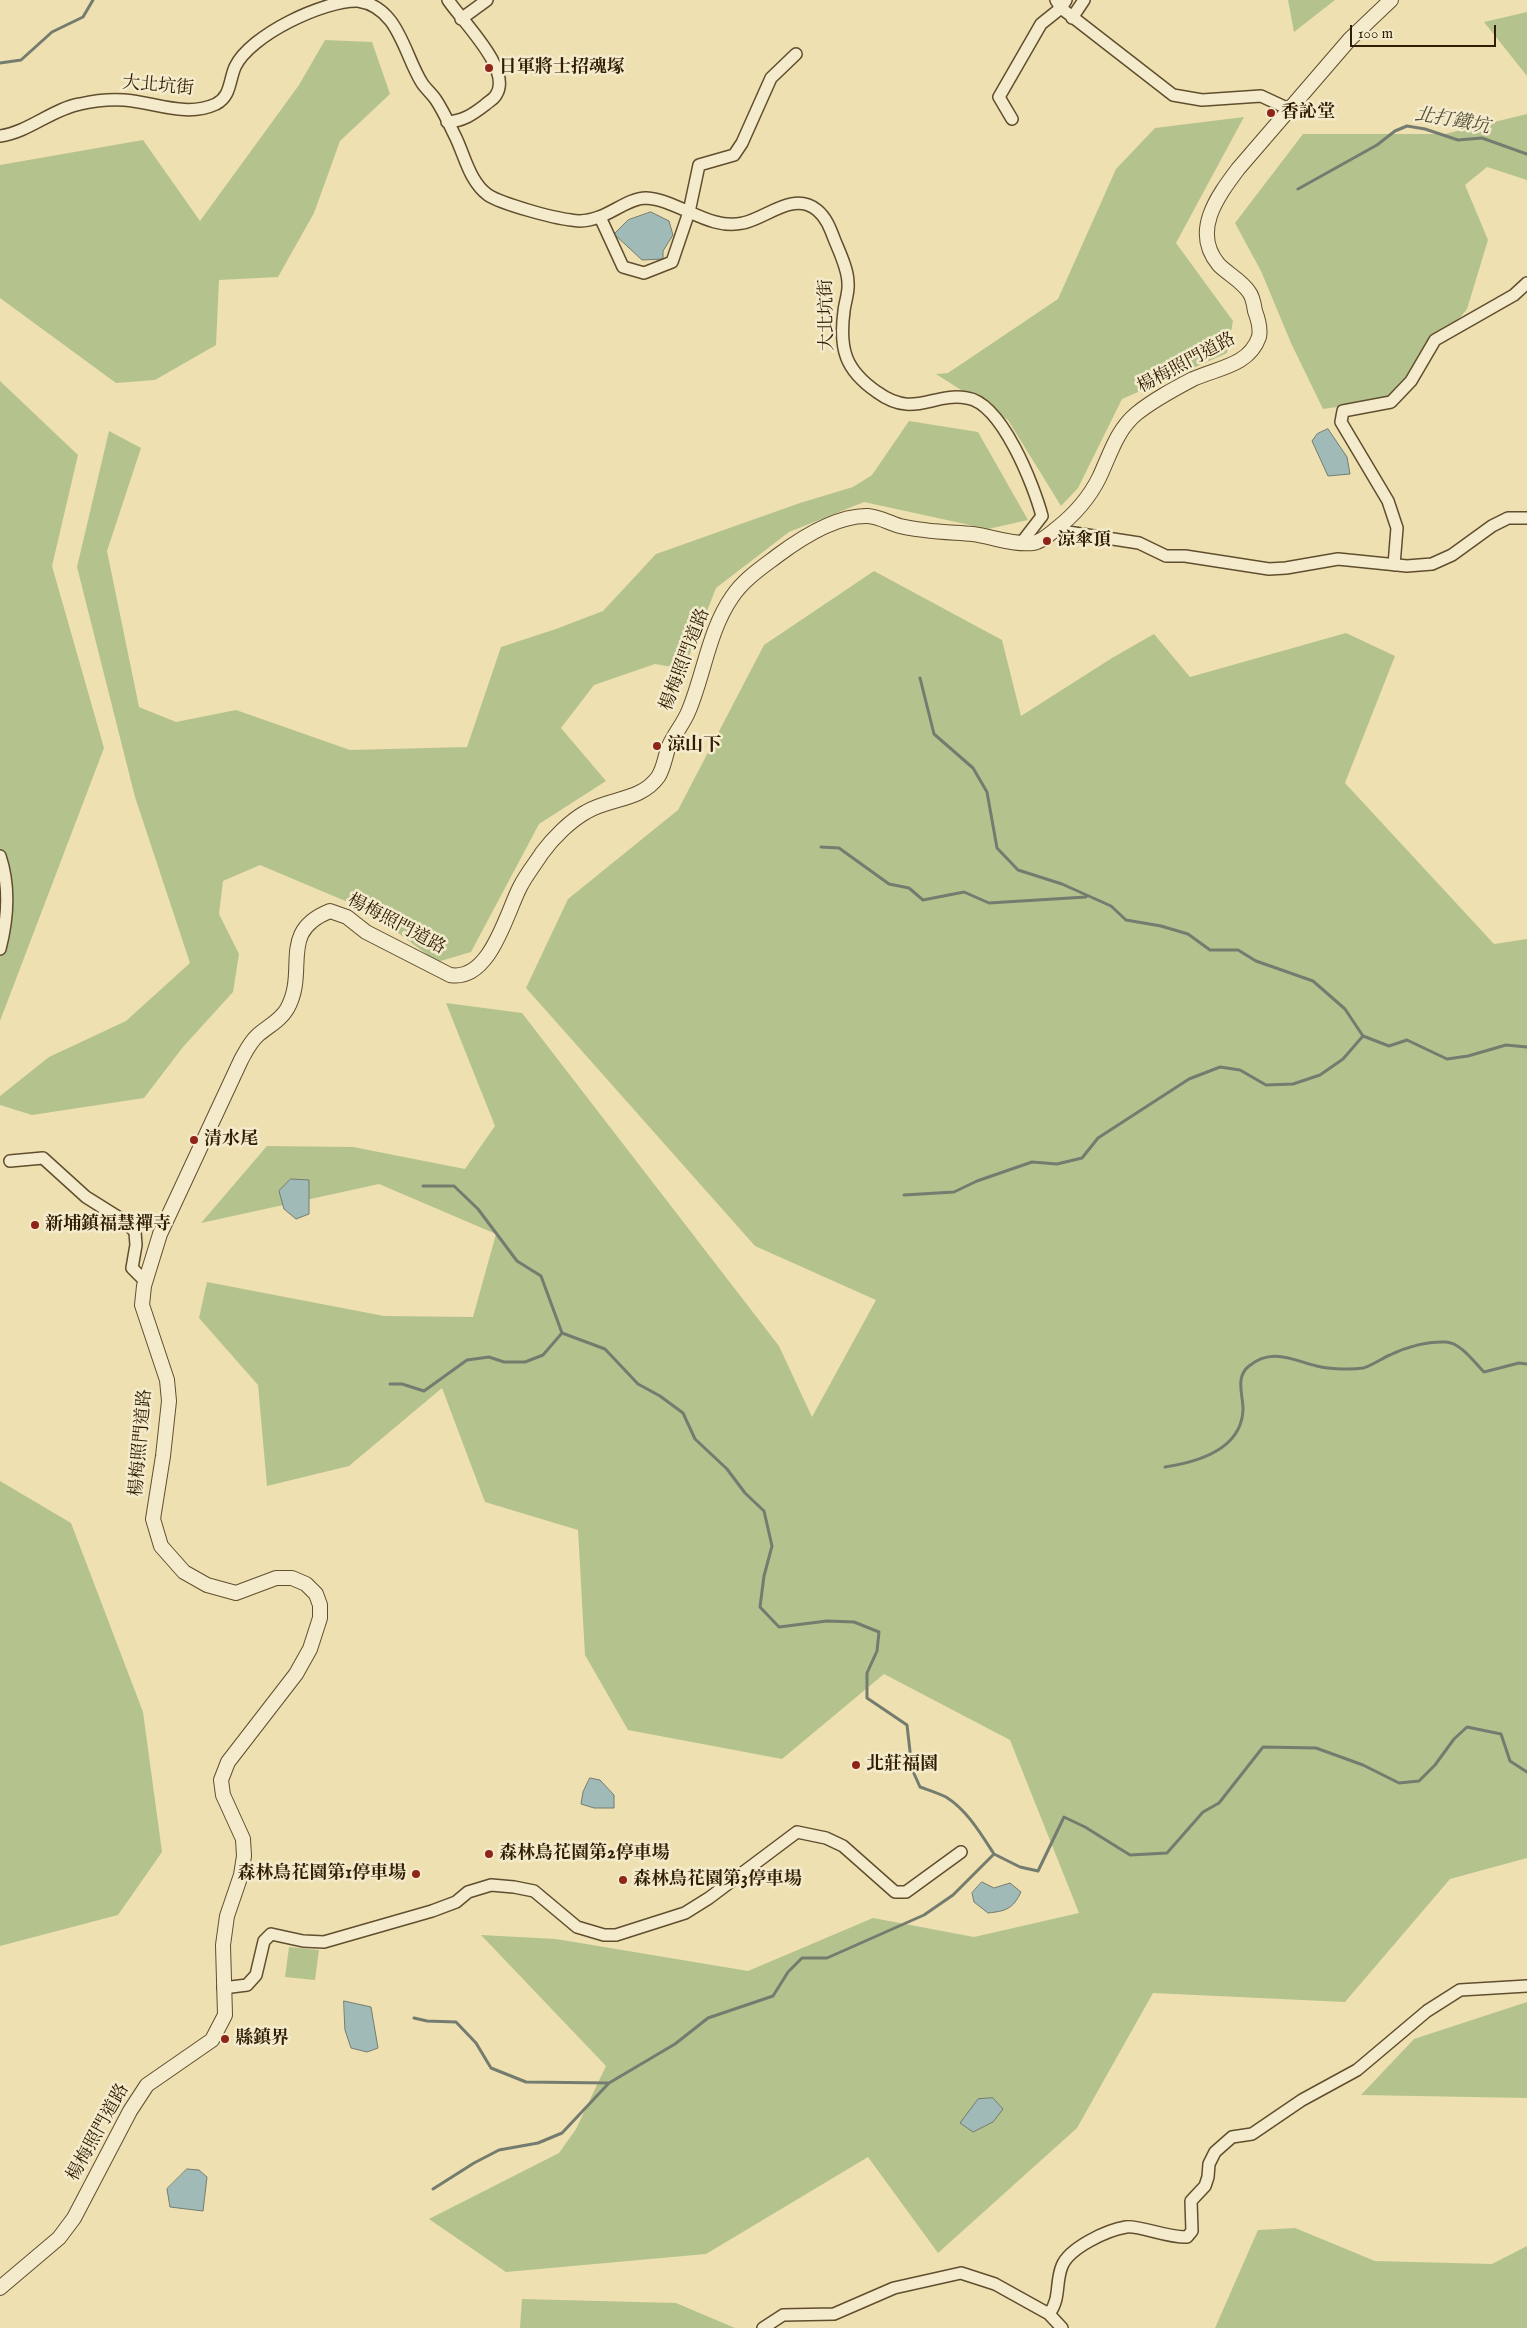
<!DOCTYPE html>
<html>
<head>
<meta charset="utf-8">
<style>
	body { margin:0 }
	#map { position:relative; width:1527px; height:2328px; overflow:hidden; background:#eee0b0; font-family:"IM FELL English",serif }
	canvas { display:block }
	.scale { position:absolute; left:1350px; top:25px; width:146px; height:22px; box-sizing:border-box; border:2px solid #311e02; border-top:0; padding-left:6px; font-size:15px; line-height:18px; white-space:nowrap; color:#311e02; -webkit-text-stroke:4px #f4ebcc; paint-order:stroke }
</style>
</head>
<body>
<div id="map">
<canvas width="1527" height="2328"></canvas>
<div class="scale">100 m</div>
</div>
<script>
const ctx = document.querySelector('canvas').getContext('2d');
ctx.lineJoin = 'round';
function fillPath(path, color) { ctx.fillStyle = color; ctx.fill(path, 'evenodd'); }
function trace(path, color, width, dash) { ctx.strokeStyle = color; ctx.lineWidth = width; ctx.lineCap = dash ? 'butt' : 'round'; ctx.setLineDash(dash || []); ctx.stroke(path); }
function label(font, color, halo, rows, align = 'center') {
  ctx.font = font + ' "IM FELL English","Noto Serif TC",serif'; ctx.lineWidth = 5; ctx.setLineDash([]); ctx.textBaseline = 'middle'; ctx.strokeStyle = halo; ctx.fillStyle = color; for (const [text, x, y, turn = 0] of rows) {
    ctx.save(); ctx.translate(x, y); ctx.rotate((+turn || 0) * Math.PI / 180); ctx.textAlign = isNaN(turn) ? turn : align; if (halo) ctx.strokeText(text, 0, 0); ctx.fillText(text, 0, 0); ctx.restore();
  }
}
const green = new Path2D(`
	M1288,0H1335L1294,32Z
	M1527,12V76L1484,22Z
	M325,40L372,42L390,94L340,141L314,213L278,277L219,280L216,345L155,380L116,383L0,298V165L143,140L200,221L299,85Z
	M1527,114V180L1487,167L1465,185L1488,240L1467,309L1393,399L1323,409L1291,343L1261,271L1235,223L1303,134H1445Z
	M1244,117L1176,243L1233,321L1227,353L1122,399L1078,488L1061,506L1008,420L936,374L948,373L1058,299L1116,169L1155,128Z
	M0,381L78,455L52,566L104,748L0,1021Z
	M909,421L978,432L1028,520L988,529L864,502L789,532L716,588L684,669L655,664L594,685L561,728L606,781L539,824L471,952L437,962L369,911L260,865L223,881L219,914L239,954L233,992L183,1047L144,1098L32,1115L0,1105V1096L49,1057L126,1021L190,963L135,797L77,567L109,431L141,448L107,551L139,707L176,722L236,710L350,750L467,747L501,647L556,629L603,611L656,554L800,503L853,487L872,475Z
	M874,571L1002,640L1021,716L1112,658L1154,634L1190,677L1346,633L1395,656L1345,783L1494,944L1527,939V1858L1450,1879L1345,2002L1153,1993L1077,2128L938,2253L868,2157L706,2254L506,2272L429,2219L559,2153L576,2129L606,2066L481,1935L556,1939L748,1971L873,1918L974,1937L1079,1913L1010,1740L884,1674L782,1759L628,1730L585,1655L578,1530L485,1502L442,1388L349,1466L267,1486L258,1385L199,1318L207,1282L384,1316L473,1317L496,1234L379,1184L201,1223L267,1146L353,1147L465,1169L495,1126L446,1003L522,1013L779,1346L812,1417L876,1300L755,1246L526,988L568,899L678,810L764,645Z
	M0,1481L71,1523L143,1712L162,1852L118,1915L0,1946Z
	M289,1947L319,1950L315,1980L285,1977Z
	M1527,2002V2098L1361,2095L1414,2039Z
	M1295,2228L1375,2261L1492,2264L1527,2246V2328H1215L1258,2230Z
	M522,2299L676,2303L735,2328H520Z`);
const water = new Path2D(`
	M651,212L669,221L673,235L663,251V259L642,260L614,234L628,220Z
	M1328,429L1347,457L1350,474L1328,476L1312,441L1317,434Z
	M291,1179L309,1180V1214L296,1219L284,1209L279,1191Z
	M590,1778L600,1780L614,1795V1808H594L581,1804L583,1792Z
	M982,1882L994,1888L1010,1883L1021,1892C1013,1909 1006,1911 988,1913L974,1902L972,1893Z
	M344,2001L371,2007L378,2048L367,2052L351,2048L345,2030Z
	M993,2098L1003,2109L993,2122L973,2132L960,2123L978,2099Z
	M187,2169L199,2170L207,2177L203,2211L170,2207L167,2189Z`);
const stream = new Path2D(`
	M0,63L21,60L52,32L83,17L93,0
	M1298,189L1377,145L1395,131L1407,126L1425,129L1458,140L1482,138L1527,154
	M920,678L934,734L973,768L987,792L997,848L1018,870L1062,884L1111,906L1126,920L1161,926L1188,934L1210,950H1238L1256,961L1313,981L1345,1009L1363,1036L1389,1046L1407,1040L1447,1059L1468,1056L1506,1045L1527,1047
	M821,847L839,848L889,884L909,888L923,900L964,892L989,903L1086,897
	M423,1186H454L478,1209L517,1261L541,1276L562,1333L605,1349L638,1384L660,1396L683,1413L695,1439L727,1469L745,1493L764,1511L772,1546L764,1576L760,1607L779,1627L827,1621L854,1622L879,1632L877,1651L867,1673V1698L907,1725L912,1769L920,1787C928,1790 938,1793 946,1797C967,1810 981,1834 994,1854
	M904,1195L954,1192L977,1181L1032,1162L1057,1164L1082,1158L1098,1138L1189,1079L1220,1067L1240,1070L1266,1085L1293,1084L1320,1075L1343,1059L1363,1036
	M390,1384H402L424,1391L467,1360L489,1357L504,1362H525L543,1355L562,1333
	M1165,1467C1198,1462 1242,1449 1243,1409C1243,1395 1235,1377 1249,1366C1273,1346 1296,1362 1321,1367C1332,1369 1352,1370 1363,1368C1372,1366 1382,1358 1390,1355C1406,1347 1428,1341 1446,1342C1461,1343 1474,1362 1484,1372L1519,1363L1527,1364
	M414,2018L427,2021L456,2022L476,2043L491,2068L526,2082L609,2083L675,2044L708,2018L773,1996L788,1972L802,1958H827L924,1915L953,1895L994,1854L1020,1867L1038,1871L1064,1817L1085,1827L1130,1855L1167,1853L1203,1812L1219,1803L1263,1747L1316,1748L1363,1765L1399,1783L1419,1781L1435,1765L1454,1739L1467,1727L1501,1734L1510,1761L1527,1772
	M433,2189L474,2163L499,2150L538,2143L562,2133L609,2083`);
const minor = new Path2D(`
	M1056,0L1061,8L1066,0
	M1072,18L1084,0
	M461,19L487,0
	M1012,119L999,97L1041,24L1061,8L1173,95L1202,100L1261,96L1289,109
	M447,122C463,121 472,115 485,105C488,102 494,99 496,95C513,70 462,21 448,0
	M0,136C29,132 52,109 80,104C93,101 110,99 124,100C154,102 186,118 216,104C231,96 229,81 235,67C250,35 324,0 358,1C399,7 404,55 422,83C426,89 432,94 436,100C444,112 450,126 456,138C465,157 470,182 488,195C502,204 553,218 571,220C580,222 591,220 599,217C614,212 630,198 646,198C679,200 709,231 743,223C767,218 793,191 817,210C827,218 831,231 835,241C840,253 848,270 848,283C849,292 845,302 844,311C839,349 845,370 877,392C914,419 932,392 967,398C1002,403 1034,486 1042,516L1022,542
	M600,217L623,267L644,273L672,262L689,212L699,165L734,155L742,143L771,78L796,54
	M1055,530L1139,543L1166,556H1185L1269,569L1286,568L1338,559L1407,566L1432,564L1452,555L1492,526L1508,518H1527
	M1394,565L1397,528L1388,501L1341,422L1343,411L1391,402L1411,381L1435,340L1514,295L1527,283
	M0,856C10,886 8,918 0,949
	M10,1161L43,1158L86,1197L126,1222L135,1232L136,1245L132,1268L145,1281
	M223,1988L247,1985L256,1975L264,1941L271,1934L303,1941L324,1942L432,1911L456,1902L468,1892L491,1885L514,1887L534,1891L577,1927L604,1935H616L685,1913L709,1898L797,1832L826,1838L843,1846L895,1892H906L961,1852
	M1049,2314C1061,2298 1055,2283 1062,2266C1069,2248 1107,2230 1126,2227C1139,2225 1168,2238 1187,2237L1192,2231L1191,2201L1205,2186L1208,2177L1209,2164L1215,2152L1232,2137L1252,2134L1302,2100L1357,2070L1427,2011L1460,1990L1527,1986
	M763,2328L783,2315L834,2314L894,2288L961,2273L995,2284L1049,2314L1062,2328`);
const tertiary = new Path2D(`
	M0,2288L59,2238L74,2218L130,2111L147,2085L212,2040L225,2015L223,1945L227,1916L241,1875L244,1856L243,1839L223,1795L221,1780L228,1762L296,1674L310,1649L320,1618V1605L316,1594L306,1584L292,1578H276L236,1593L207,1585L184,1572L161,1546L153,1519L163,1456L169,1401L167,1380L142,1305L144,1286L160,1234L241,1060C246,1051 250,1042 258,1035C267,1027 281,1020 287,1009C309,970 277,932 330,911L347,917L366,932L450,975C490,982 506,914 520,887C526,875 535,864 542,853C553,838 570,821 586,812C609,798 641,801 658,777C664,768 665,756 669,746C675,733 684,723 689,710C704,674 709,630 732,597C743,580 761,568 777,556C801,538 836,515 868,516C880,517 889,523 900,526C925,532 948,532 973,534C993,537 1013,545 1033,543C1041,542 1050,534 1056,529C1074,515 1089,498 1099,478C1110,455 1116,431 1136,414C1153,400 1174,389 1193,379C1217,368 1249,366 1259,337C1261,328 1258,319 1255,311C1254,305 1253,297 1249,292C1242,281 1228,274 1219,265C1191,232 1217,197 1238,169L1350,39L1391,0`);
const markers = [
	[489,68,5,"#8f2418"],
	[1271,113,5,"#8f2418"],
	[1047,541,5,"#8f2418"],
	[657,746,5,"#8f2418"],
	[194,1140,5,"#8f2418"],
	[35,1225,5,"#8f2418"],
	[856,1765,5,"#8f2418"],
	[489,1854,5,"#8f2418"],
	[416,1874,5,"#8f2418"],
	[623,1880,5,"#8f2418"],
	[225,2039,5,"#8f2418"]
];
const poiNames = [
	["日軍將士招魂塚",499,68],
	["香訫堂",1281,113],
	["涼傘頂",1057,541],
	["涼山下",667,746],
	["清水尾",204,1140],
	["新埔鎮福慧禪寺",45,1225],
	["北莊福園",866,1765],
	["森林鳥花園第2停車場",499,1854],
	["森林鳥花園第1停車場",406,1874,"right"],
	["森林鳥花園第3停車場",633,1880],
	["縣鎮界",235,2039]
];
const streetNames = [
	["大北坑街",158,87,5],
	["大北坑街",828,315,-91],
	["楊梅照門道路",1187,364,-28],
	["楊梅照門道路",686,660,-69],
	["楊梅照門道路",396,925,28],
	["楊梅照門道路",142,1443,-85],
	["楊梅照門道路",99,2133,-61]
];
const waterNames = [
	["北打鐵坑",1452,122,10]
];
fillPath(green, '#b4c38e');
fillPath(water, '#a0bab8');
trace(water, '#747c6f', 1);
trace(stream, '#747c6f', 3);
trace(minor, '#604e2e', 14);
trace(tertiary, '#604e2e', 16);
trace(minor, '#f4ebcc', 11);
trace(tertiary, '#f4ebcc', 14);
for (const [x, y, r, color] of markers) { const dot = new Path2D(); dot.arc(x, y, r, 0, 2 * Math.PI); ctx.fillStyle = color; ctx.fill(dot); trace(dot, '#f4ebcc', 2); }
label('bold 18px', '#311e02', '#f4ebcc', poiNames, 'left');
label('18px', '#311e02', '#f4ebcc', streetNames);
label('italic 19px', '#524d39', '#f4ebcc', waterNames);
</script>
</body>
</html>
